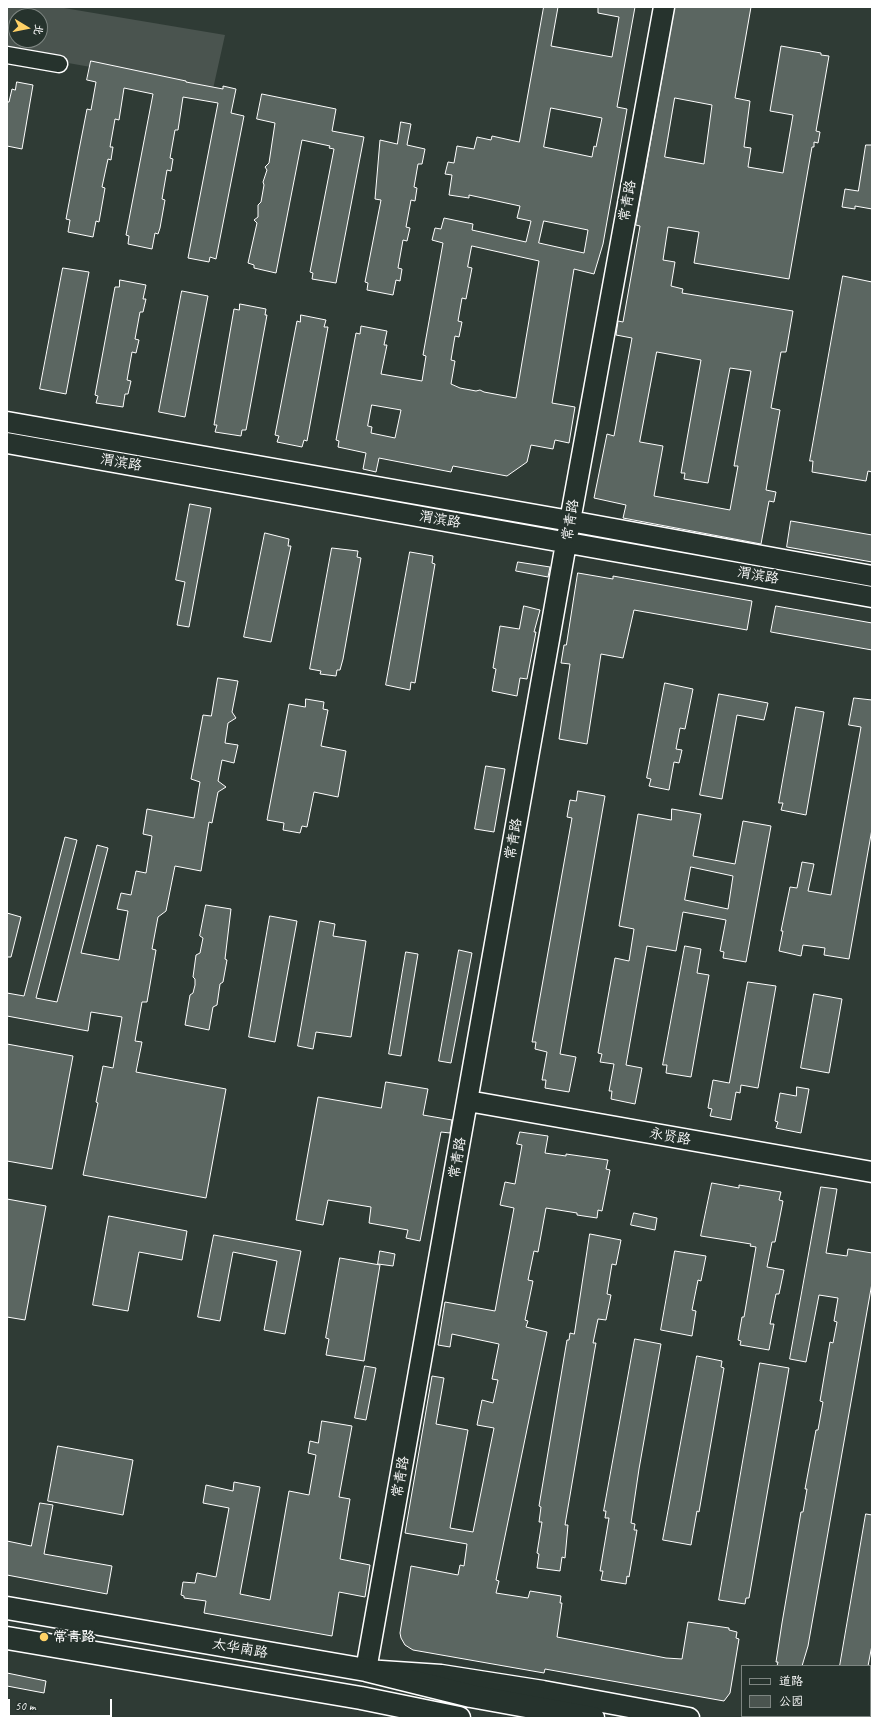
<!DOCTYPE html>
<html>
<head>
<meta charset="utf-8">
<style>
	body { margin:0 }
	#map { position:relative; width:879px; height:1725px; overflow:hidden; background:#2f3b35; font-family:Caveat,"LXGW WenKai TC",sans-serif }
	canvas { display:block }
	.frame { position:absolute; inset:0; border:8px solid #fff; pointer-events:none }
	.legend { position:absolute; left:741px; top:1665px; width:130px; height:52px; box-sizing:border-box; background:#26332d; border:1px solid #7d8581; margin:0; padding:5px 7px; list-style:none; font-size:12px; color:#fff }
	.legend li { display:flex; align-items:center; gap:8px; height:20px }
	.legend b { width:20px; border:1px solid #7d8581 }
	.north { position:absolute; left:8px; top:8px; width:40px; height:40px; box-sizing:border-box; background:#26332d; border:1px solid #7d8581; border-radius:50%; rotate:100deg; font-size:11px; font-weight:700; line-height:16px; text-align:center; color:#fff }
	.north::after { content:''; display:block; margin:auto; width:14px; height:18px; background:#ffd166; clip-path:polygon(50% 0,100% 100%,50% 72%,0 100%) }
	.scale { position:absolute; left:8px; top:1699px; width:104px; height:18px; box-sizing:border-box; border:2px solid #fff; border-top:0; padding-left:5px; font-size:12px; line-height:14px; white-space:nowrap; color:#fff; -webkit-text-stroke:3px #26332d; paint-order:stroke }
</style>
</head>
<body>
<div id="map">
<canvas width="879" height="1725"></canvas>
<div class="frame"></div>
<ul class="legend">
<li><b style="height:5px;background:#26332d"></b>道路</li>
<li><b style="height:11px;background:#4a544f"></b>公园</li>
</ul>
<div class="north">北</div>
<div class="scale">50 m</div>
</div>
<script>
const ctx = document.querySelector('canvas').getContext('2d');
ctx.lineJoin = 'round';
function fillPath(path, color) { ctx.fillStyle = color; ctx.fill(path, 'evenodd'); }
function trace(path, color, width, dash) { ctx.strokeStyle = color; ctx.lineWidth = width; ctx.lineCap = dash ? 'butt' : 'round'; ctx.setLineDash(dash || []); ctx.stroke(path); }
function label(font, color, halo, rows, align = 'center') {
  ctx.font = font + ' Caveat,"LXGW WenKai TC",sans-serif'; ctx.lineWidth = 4; ctx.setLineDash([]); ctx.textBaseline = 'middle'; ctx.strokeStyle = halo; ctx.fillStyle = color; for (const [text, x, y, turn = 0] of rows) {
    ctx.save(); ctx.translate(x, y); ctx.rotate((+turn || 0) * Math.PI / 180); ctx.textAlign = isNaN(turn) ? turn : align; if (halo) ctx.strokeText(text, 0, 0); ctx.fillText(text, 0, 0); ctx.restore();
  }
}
const green = new Path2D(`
	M7,7H58L225,35L213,89L7,52ZM16,16H40V40H16Z`);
const building = new Path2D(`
	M544,7H558L551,46L612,57L619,17L598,13V7H635L617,107L627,109L603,244L594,274L574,269L552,403L575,407L569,443L555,440L553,449L531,445L527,462L507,476L453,466L451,472L379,458L376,472L363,469L366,453L338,447L339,441L336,440L356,333L360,334L361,326L387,331L384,345H387L381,374L422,381L426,356L423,355L443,243L432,240L435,228L441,229L444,218L473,224L472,230L526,242L531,221L517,218L520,206L469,195V198L449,195L452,175L445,174L448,162L454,163L457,146L474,149L477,137L491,140L492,136L519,142ZM551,108L602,118L596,147L594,146L592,157L544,147ZM544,221L588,230L584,253L539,243ZM472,246L539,261L516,398L484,392L480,390L476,391L460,388L451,384L455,361L451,360L455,336L459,337L462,322L458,321L462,298L466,299L472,268L468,267ZM372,405L401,410L395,438L371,433L372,427L368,426Z
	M675,7H751L735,98L750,101L744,147L751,148L748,167L783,173L793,115L770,111L781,46L821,53V55L829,56L816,131L820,132L818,143L814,142V147H812L789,279L694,263L699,232L668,227L663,260L675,262L671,286L683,289L682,293L793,311L786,352H781L771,408L780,410L766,490L776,492L774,502L769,501L761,544L623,518L626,505L594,498L607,434L614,436L632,338L616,335L618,321L623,322L640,226L636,225ZM675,98L712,105L704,164L665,157ZM657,352L701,360L681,473H685L684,479L708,483L730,368L751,371L734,466H738L730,510L654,496L663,446L640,442Z
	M91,61L186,81V82L223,89V86L236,89L231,113L244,116L216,259L210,257L209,262L188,258L218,103L183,97L178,130H175L170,158L173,159L171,171L167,170L162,199L165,200L160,228L158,234L155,233L152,249L128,244L129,236L126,235L153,94L124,88L119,120L115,119L110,147H113L111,160L108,159L102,187L105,188L99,222L96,221L93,237L68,232L70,220L66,219L79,150L87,109L91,110L96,82L87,80Z
	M17,82L33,85L22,149L7,146V102H9L12,89L15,90Z
	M262,94L336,109L332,131L364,137L336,283L312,279L313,273L310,272L334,149L329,148L330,146L302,140L276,273L254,268V265L248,263L257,223L254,220L258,217V205L261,202L264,185L263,182L267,170L265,167L269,163L275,123L257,119Z
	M401,122L411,124L407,145L425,149L422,164H418L414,187L417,188L415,201L411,200L406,227L410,228L407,241L403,240L398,268L402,269L400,281L396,280L393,295L367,290L368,283L365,282L381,200L375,199L380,140L397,144Z
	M866,145H872V209L855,206V209L842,207L845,189L858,191Z
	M63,268L89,272L66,394L40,389Z
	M843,276L872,282V472L868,471L866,481L812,472L813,461H810Z
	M120,280L146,285L143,299H146L143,312H140L135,339L139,340L136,353L132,352L127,380L131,381L128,394H125L123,407L96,403L98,396L95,395L115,287H119Z
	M182,291L208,296L185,417L159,412Z
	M240,304L266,309L265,315H267L246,430H242L241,436L215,432L217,425H214L234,309L239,310Z
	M301,315L326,320L324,327H328L307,441L304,440L302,447L277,442L279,436L275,435L297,321L300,322Z
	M190,504L211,508L189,627L177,625L185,582L176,580Z
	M791,521L872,535V562L787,547Z
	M265,533L289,539L288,546H291L271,642L244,637Z
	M332,548L358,551L357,557L361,558L343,659L340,670H337L336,676L320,674L321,671L310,669Z
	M410,552L433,556L432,563L435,564L415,683L411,682L410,690L386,685Z
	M518,562L550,567L548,577L516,571Z
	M578,573L613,579V576L752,601L747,630L634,610L623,658L601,654L587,744L559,739L570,664L561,663L564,645H566Z
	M524,606L540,610L534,632H536L527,679L520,678L517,696L492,691L496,669L493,668L500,626L519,629Z
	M776,606L872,623V650L771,632Z
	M218,678L238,681L232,712L236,718L228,723L225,743L238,745L235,758L234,763L222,760L218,781L226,787L218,792L212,823L209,822L201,871L175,866L166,911L158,917L152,949L156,950L147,1002H142L135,1041L142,1042L136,1072L226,1089L206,1198L83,1175L98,1103L96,1102L103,1066L113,1068L122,1017L91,1012L88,1031L7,1016V993L24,996L65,837L77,840L36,998L57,1002L97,845L108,848L81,953L119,960L128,911L117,909L121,893L131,895L136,871L146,873L152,836L143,834L147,809L194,818L200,782L191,779L203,715L211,716Z
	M665,683L693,689L685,729L680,728L676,749L682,750L679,763L674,762L669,790L649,786L651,779L647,778Z
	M719,694L768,703L764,720L737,715L722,799L700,795Z
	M854,698L872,700V829L849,959L824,955L825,948L803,945L801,956L779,951L783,931H781L790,887L797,888L802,862L814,864L808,891L831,895L861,727L849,725Z
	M306,699L324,702L323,709L328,710L321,746L346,751L338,797L314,792L307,827L302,826L300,833L283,830L284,823L267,820L289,704L305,707Z
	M796,707L824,712L806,815L781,810L783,803H779Z
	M486,766L505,769L494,832L475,829Z
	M578,791L605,796L560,1054L576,1057L569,1092L545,1088L546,1080H542L547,1052L535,1049L536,1042H532L572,818L567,817L570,800L576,801Z
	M672,809L701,814L693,856L735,864L743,821L771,826L746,962L723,958L724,952L720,951L726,920L683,912L676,951L647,946L626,1065L642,1068L635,1104L611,1099L612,1091H609L614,1064L600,1062L602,1054L598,1053L615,958L629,961L634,929L619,926L638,814L671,820ZM691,867L733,876L728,909L685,900Z
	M206,905L231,909L225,959L227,960L223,982L220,984L217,1005L213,1007L209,1030L185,1025L190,995L193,993L195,985V979L193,977L196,955L200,953L203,938L200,936Z
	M7,913L21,917L11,957H7Z
	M270,916L297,921L275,1042L249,1037Z
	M320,921L335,924L333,936L366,941L351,1037L316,1032L313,1049L298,1046Z
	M685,946L701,949L697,973L709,975L691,1077L666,1073L667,1065H663Z
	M459,950L472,953L451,1063L439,1061Z
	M406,952L418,954L401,1056L389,1054Z
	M748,982L776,986L758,1088L741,1085L740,1093L736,1092L731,1120L710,1116L712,1109L708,1108L713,1080L729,1083Z
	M814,994L842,999L829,1073L801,1068Z
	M7,1044L73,1056L52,1169L7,1161Z
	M386,1082L428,1089L423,1115L452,1120L450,1133L441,1132L420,1241L406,1238L408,1230L369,1223L371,1207L328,1200L323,1225L296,1220L318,1097L381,1108Z
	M797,1087L809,1089L801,1133L776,1128L778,1122L775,1121L780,1093L796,1096Z
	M520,1132L548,1136L545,1153L566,1156V1154L608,1160L606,1169L610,1170L602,1211L598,1210L597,1218L577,1215V1213L546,1208L538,1252L534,1251L528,1280L533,1281L525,1320L528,1321L526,1327L547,1332L496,1580L499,1581L496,1593L528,1598L530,1591L561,1596L560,1603H562L557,1637L666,1658L682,1659L688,1622L729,1628V1630L737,1632L736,1638L739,1639L730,1693L724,1701L545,1669L544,1673L413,1650L405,1645L401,1638L400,1633L411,1566L458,1575L460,1565L464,1566L467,1544L405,1533L432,1376L444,1378L436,1424L468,1430L450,1528L473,1532L494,1428L477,1425L482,1400L493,1403L498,1380L492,1379L499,1344L452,1334L450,1347L438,1345L445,1302L495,1311L514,1208L500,1205L505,1182L515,1184L522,1145L517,1144Z
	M712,1183L739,1188V1185L781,1192L779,1200L783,1201L775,1242H772L767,1267L784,1270L779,1294H776L770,1324H774L769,1350L740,1345L741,1341L738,1340L742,1317H744L756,1247L750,1246L751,1244L701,1236Z
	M821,1187L837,1189L826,1253L847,1256L848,1249L872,1253V1283L808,1646L802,1666H777L778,1662H776L782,1623L801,1512H803L807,1489H805L816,1430H818L823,1402L820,1401L830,1342L833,1343L837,1322L834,1321L838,1298L819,1295L806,1362L790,1359Z
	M7,1199L46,1206L25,1320L7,1317Z
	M634,1213L657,1218L655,1230L631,1225Z
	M109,1216L187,1231L182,1260L139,1252L128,1311L93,1305Z
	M590,1234L621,1240L616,1265L612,1264L607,1294L611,1295L606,1320L598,1319L593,1343H596L594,1354L565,1525H568L565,1558L562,1557L560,1571L537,1568L539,1554L537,1553L542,1522H539L541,1507L539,1506L567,1340H569L570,1333L574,1334Z
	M214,1235L301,1251L285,1334L264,1330L277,1261L233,1252L220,1321L198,1317Z
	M380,1251L395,1254L393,1266L378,1264Z
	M675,1251L706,1256L701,1281L698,1280L692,1310L696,1311L692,1336L661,1330Z
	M340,1258L380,1265L364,1361L326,1355L329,1339L326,1338Z
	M635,1339L661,1344L639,1469L631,1523L635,1524L634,1530H637L629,1577L627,1576L626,1584L601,1580L603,1571H600L609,1518H605L606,1511H604Z
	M697,1356L722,1361L721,1367L724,1368L699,1512L697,1511L691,1545L663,1540Z
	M760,1363L789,1368L749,1598H746L745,1604L719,1600Z
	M365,1366L376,1368L366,1420L355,1418Z
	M322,1421L352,1426L339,1497L350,1499L340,1559L370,1565L365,1597L339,1592L332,1636L204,1613L206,1601L184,1598V1596L181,1595L183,1582L195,1583L197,1573L216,1577L229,1508L203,1503L206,1485L233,1491L234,1482L260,1487L240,1594L270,1600L289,1491L309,1495L316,1455L308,1453L310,1441L318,1443Z
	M58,1446L133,1460L123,1515L48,1501Z
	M40,1503L53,1505L44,1554L112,1566L107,1594L7,1575V1541L31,1546Z
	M866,1514L872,1515V1645L868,1666H840Z
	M7,1673L46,1681L44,1693L7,1686Z`);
const minor = new Path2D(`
	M7,55L59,64`);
const tertiary = new Path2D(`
	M664,7L570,521L366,1670L441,1675L543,1691L689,1718
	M7,422L570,521L872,576
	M7,443L872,597
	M468,1101L872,1172`);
const primary = new Path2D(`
	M7,1608L366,1670L471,1696L593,1718
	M7,1638L361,1698L459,1718`);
const markers = [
	[44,1637,5,"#ffd166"]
];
const streetNames = [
	["常青路",628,201,-80],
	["渭滨路",121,463,10],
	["渭滨路",440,520,10],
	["常青路",571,520,-81],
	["渭滨路",758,576,10],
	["常青路",514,839,-80],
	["永贤路",670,1137,10],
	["常青路",458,1158,-80],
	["常青路",401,1477,-80],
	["太华南路",240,1649,10]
];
const poiNames = [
	["常青路",53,1637]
];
fillPath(green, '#4a544f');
fillPath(building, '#5b6661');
trace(building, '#fff', 1);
trace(minor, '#fff', 19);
trace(tertiary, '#fff', 23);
trace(primary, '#fff', 25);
trace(minor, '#26332d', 16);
trace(tertiary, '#26332d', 20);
trace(primary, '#26332d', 22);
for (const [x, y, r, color] of markers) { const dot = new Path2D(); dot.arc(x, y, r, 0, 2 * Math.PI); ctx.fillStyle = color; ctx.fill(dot); trace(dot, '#26332d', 1.5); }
label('14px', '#fff', '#26332d', streetNames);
label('bold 14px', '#fff', '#26332d', poiNames, 'left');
</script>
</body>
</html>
